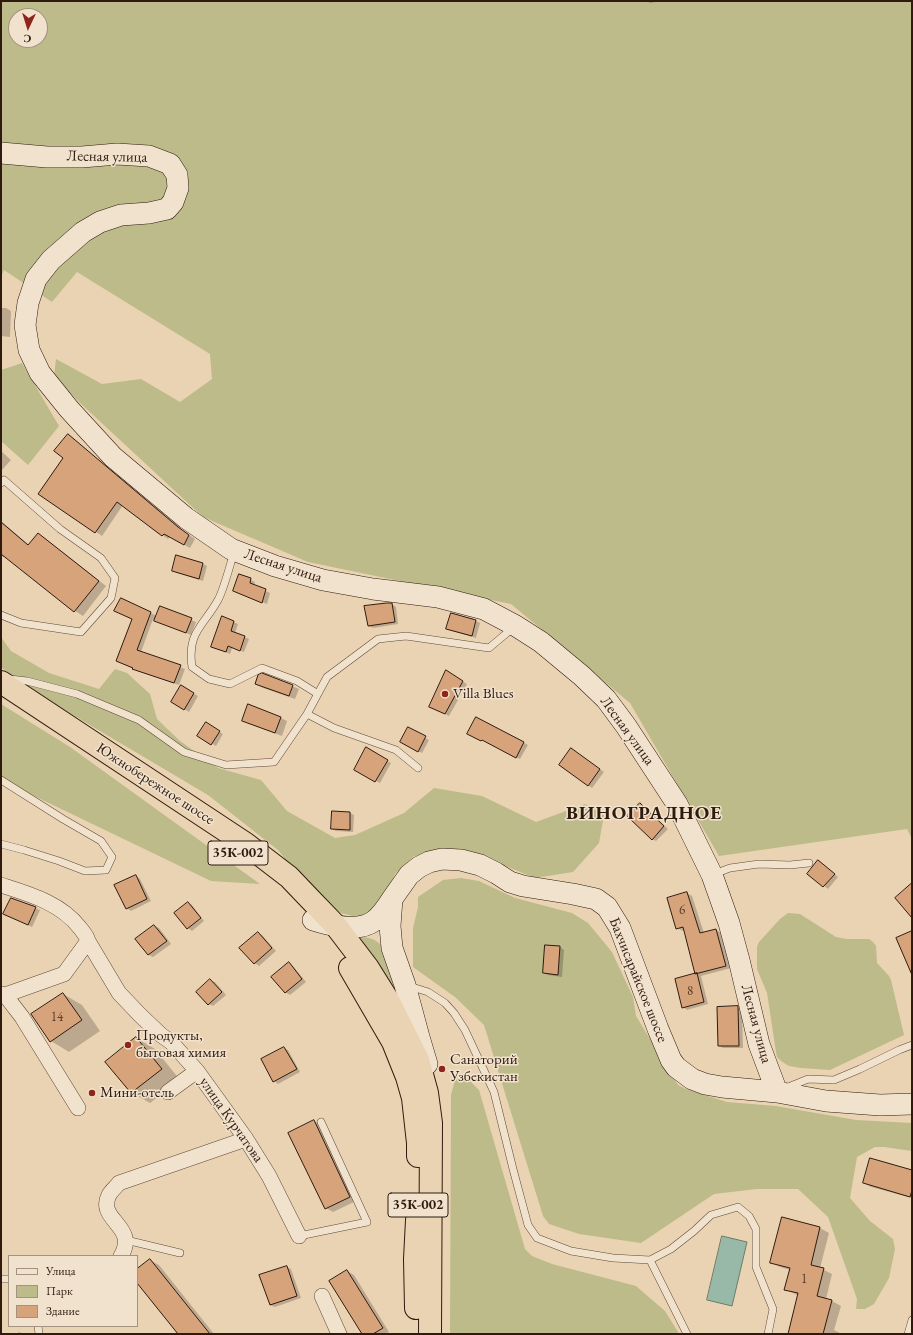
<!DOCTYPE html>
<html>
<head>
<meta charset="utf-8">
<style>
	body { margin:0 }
	#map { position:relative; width:913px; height:1335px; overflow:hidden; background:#ead3b2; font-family:"EB Garamond",serif }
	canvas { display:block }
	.frame { position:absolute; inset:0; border:2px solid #2f1a10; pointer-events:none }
	.legend { position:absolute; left:8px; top:1255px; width:130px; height:72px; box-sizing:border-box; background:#f1e2cd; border:1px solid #a39281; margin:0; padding:5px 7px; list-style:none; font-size:12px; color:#2f1a10 }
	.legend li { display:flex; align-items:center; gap:8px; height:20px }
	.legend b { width:20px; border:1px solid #a39281 }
	.north { position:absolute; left:8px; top:8px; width:40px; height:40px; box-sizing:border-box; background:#f1e2cd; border:1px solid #a39281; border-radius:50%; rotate:184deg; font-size:11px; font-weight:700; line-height:16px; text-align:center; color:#2f1a10 }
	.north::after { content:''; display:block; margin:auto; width:14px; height:18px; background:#8f2418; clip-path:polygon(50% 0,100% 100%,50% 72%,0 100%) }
</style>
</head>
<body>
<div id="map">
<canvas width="913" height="1335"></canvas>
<div class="frame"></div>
<ul class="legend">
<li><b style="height:5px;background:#f1e2cd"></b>Улица</li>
<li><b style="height:11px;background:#bcbb89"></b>Парк</li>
<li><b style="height:11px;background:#d7a37b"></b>Здание</li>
</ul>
<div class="north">С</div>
</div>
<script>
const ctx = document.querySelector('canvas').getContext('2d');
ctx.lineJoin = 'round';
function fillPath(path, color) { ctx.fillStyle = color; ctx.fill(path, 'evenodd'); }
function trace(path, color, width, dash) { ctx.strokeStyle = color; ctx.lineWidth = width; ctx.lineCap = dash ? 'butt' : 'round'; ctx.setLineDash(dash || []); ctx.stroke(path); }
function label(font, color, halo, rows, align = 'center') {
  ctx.font = font + ' "EB Garamond",serif'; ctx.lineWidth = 3; ctx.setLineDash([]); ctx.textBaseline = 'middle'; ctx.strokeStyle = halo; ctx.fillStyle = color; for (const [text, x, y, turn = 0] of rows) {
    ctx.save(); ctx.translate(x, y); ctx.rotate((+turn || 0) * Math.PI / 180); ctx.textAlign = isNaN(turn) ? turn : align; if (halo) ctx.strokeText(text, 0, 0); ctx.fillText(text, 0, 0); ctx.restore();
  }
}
const green = new Path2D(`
	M1,1H912V839L907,829L719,856L630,703L511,604L308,562L203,517L79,402L54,376L56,359L102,384L141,379L180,402L212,379L210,354L77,272L52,302L4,270L1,277ZM16,16H40V40H16Z
	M22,363L59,426L28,465L1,441V370Z
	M1,637L11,651L49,673L99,689L115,669L127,673L150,694L157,719L180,741L218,768L261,780L287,811L335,838L355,835L404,813L434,788L482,796L536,822L585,804L604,815L599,843L573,872L535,878L498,863L447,851L414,856L395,874L384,898L369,915L353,916L341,913L325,902L304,883L278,850L208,795L29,689L1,667Z
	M1,704L70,747L260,884L211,881L1,780Z
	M461,878L479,881L515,898L572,913L588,923L612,952L633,997L636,1016L678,1085L686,1089L727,1102L776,1106L856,1120L912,1123V1151L884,1147H875L857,1157L850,1198L870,1221L893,1239L895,1249L889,1278L874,1304L865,1309H856L857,1299L828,1217L798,1189H757L714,1194L641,1243L579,1234L549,1224L543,1216L484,1025L455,997L413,967V928L418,907V897L443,880Z
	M788,913L800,914L836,937L847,939H869L873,942L876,946L877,963L889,976L891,980L904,1035L830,1070L801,1068L789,1066L781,1061L777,1057L776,1052L767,993L757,969V947L759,942L780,919Z
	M363,937C389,939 389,964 393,985V989L359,938Z
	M456,1076H465L479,1090L525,1249L532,1256L552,1264L636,1286L665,1311L678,1332V1334H450L451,1095Z`);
const water = new Path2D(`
	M722,1236L747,1242L732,1306L707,1300Z`);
const shadow = new Path2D(`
	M647,1H661L650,3Z
	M1,308H6L11,311L10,337L1,336Z
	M68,435L74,439L185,532L195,539L190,548L170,537L168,539L162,535L123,505L102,536L39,493L64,457Z
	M1,451L11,460L1,471Z
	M1,521L29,545L38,534L46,539L106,586L83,616L75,611L9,559L1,556Z
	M177,556L203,564L207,566L203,581L177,573L173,571Z
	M240,575L255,582L254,586L270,593L267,604L234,591Z
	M121,599L157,616L160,607L196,622L191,635L153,619L141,652L185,669L179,685L138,671L117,661L133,619Z
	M392,604L396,607L398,624L373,628L368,626Z
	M222,617L238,624L235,633L249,639L244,652L232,648L230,654L212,646Z
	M476,621L480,623L476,638L452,631L447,629Z
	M446,672L467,684L449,716L434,709Z
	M256,684L292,686L299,689L295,699L263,688Z
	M181,687L198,696L189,712L172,702Z
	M281,718L287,721L282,736L250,724L243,721Z
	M476,718L528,745L520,759L468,733Z
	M206,724L223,734L216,746L198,736Z
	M408,729L429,740L422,753L401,742Z
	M366,749L391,763L380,783L355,769Z
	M576,752L604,772L592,788L588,785Z
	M644,807L668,829L656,841L652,839Z
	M350,813L354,815L353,832L336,831L332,829Z
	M823,864L838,877L828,889L809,874Z
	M136,876L140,879L151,901L131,911L127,908Z
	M687,893L692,896L704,933L716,930L722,933L731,968L701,976L708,1004L687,1010L683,1007L676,980L698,974L696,973L685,930L683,931L677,928Z
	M11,899L40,910L32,927L4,914Z
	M188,903L192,905L204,921L192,931L188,928Z
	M154,926L159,928L171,944L153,957L149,955L137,939Z
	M258,933L262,935L276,951L259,966L255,963Z
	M560,947L564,950L562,977L548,975L544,973Z
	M289,964L293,966L306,982L290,995L285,992Z
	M210,980L215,982L226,995L213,1006L209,1004Z
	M63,994L82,1005L100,1031L69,1052L51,1041Z
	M737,1007L742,1010L743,1048H723L719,1046Z
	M136,1038L155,1049L180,1080L150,1103L131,1092Z
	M284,1048L288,1050L300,1072L278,1084L274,1081Z
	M314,1121L321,1125L356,1201L333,1212L326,1208L290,1133Z
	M912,1171V1198L871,1187L864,1183Z
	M782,1218L820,1228L829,1233L820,1268L832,1274L826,1299L832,1301L841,1306L834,1330L842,1334H789L799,1296L785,1289L790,1270L780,1267L771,1262Z
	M150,1260L159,1265L214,1334H179L137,1282V1270Z
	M287,1267L291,1269L301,1298L275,1307L270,1305Z
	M347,1271L354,1275L389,1332L385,1334H363Z
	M19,1332L24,1334H16Z`);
const building = new Path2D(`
	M68,434L178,527L189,535L184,545L164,534L162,536L117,502L95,533L38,494L63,458L54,451Z
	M1,522L28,545L38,533L99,581L74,612L1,554Z
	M176,555L203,563L199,579L172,571Z
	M239,574L251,578L250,583L266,589L262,603L233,591Z
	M121,598L151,612L137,650L181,665L174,683L132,669L133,668L116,661L132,619L114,611Z
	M387,603H392L395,622L368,626L364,606Z
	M160,606L192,618L186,633L154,621Z
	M451,613L476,620L472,636L446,629Z
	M222,616L234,621L231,631L245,636L240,651L228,646L226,652L211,647Z
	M446,670L463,681L445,714L429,707Z
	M262,673L293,685L289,696L255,684L258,675Z
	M181,685L194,693L184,710L171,702Z
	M248,704L281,717L275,733L242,721Z
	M476,717L524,742L516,758L482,740L481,741L467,734Z
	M206,722L220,731L211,745L197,736Z
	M408,727L426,736L418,752L400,742Z
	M366,747L388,760L375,782L354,770Z
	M571,748L600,769L588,786L559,765Z
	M640,803L664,826L652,840L627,816Z
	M332,811L350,812V830L331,829Z
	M818,860L835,874L823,887L807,874Z
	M136,875L147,899L126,909L114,885Z
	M912,883V918L895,898Z
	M687,892L700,933L716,929L726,966L695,974L683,927L676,929L667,898Z
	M11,898L36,907L28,925L3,914Z
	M188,902L201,918L187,929L174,913Z
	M154,925L167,941L148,955L135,939Z
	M912,931V975L896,938Z
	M258,932L272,948L254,964L239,948Z
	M545,945L560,946L558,975L543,973Z
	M289,962L302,979L285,993L271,977Z
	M697,973L704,1002L682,1008L675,979Z
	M210,979L222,992L208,1005L196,992Z
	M63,993L82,1020L50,1042L31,1014Z
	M738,1006L739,1046H718L717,1007Z
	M136,1037L162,1069L131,1093L105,1062Z
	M284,1047L297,1069L273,1082L261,1059Z
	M314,1120L350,1197L325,1209L288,1133Z
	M870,1158L912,1170V1190L910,1197L863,1183Z
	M782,1217L820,1227L811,1265L824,1268L817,1296L832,1300L823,1334H788L798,1293L784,1290L790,1268L770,1263Z
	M150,1259L210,1334H178L137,1283V1269Z
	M287,1266L297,1296L270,1305L259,1275Z
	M347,1270L383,1328L373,1334H362L329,1281Z`);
const lane = new Path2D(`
	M1,483L4,480L60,529L101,558L115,578L111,598L81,632L21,623L1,615
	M234,552C230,565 224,589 218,600C203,627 187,632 192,667L209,679L230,684L262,668L297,681L318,694
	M9,679L27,681L77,694L139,720L184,752L226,765L274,762L307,714
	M418,768L396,750L334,728L307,714L327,677L378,639L406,636L489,648L514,627
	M1,780L63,819L101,841L112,857L106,870L85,871L59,861L24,850L1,844
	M714,874L730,868L759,864L790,865L809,863
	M409,986L428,992L445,1003L454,1013L465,1030L494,1092L513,1169L528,1225L537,1238L571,1251L613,1258L650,1260L671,1249L694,1231L711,1215L738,1207L749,1216L756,1229V1267L773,1309L768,1334
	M786,1088L808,1079L834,1080L860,1069L899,1050L912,1045
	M299,1236L367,1222L321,1122
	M126,1240L180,1253
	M650,1260L687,1334
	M1,1279H9
	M38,1326L39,1334
	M908,1334L912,1320`);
const street = new Path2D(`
	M1,885C29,894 61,903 80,928C83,932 87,936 88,941L119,993L140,1015L161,1035L171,1042L197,1071L246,1139L269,1176L299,1236
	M1,994L5,995L22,1017L78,1108
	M5,995L64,974L88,941
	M168,1092L197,1071
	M121,1256C139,1226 96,1220 109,1195C111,1191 116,1187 119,1183L246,1139
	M322,1296L339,1334`);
const secondary = new Path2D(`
	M1,153L47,157H82L117,154L149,156L170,164L177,175L178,188L173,202L167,209L149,213L121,215L100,222L83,232L51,260L36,279L28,303L25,325L29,350L40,373L69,409L113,457L186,518L231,549L275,566L323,580L373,589L438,597L484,609L516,626L541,642L582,676L606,699L626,726L677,804L712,875L729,923L739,960L759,1044L777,1092
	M313,920C329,925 358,933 374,921C382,915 387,907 392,899
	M427,1064L419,1037L405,985L392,948L390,926L392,899L409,875L419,867L429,862L442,859L461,860L480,865L496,873L510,882L523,886L573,894L596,899L607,907L620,928L658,1029L671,1060L676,1067L692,1079L705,1084L722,1087L777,1092L826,1101L880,1105L912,1104`);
const highway = new Path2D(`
	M1,682L246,844L289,877L310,899L336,926L368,968L388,1000L418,1060L427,1093L431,1123L430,1334
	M350,968L393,1042L407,1077L413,1098L418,1143V1156
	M416,1308L415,1259L417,1220`);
const markers = [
	[445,694,4,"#8f2418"],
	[128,1045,4,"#8f2418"],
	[442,1069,4,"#8f2418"],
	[92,1093,4,"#8f2418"]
];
const numberNames = [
	["6",682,910],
	["8",690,991],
	["14",57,1017],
	["1",804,1279]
];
const shields = [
	[238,853,60],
	[418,1205,60]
];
const shieldNames = [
	["35К-002",238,853],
	["35К-002",418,1205]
];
const streetNames = [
	["Лесная улица",107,157,1],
	["Лесная улица",283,566,18],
	["Лесная улица",627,731,54],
	["Южнобережное шоссе",155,784,33],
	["Бахчисарайское шоссе",638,980,68],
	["Лесная улица",756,1024,75],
	["улица Курчатова",231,1120,55]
];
const poiNames = [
	["Villa Blues",453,694],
	["Продукты,",136,1036],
	["бытовая химия",136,1053],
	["Санаторий",450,1060],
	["Узбекистан",450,1077],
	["Мини-отель",100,1093]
];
const districtNames = [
	["ВИНОГРАДНОЕ",644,814]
];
fillPath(green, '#bcbb89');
fillPath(water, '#98b9a8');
trace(water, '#6e796b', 1);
fillPath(shadow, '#0003');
fillPath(building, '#d7a37b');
trace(building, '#2f1a10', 1);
trace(lane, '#5e4838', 8);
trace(street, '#5e4838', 16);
trace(secondary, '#2f1a10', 22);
trace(highway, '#2f1a10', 24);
trace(lane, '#f1e2cd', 7);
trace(street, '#f1e2cd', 15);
trace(secondary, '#f1e2cd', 21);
trace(highway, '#ead3b2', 22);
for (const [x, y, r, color] of markers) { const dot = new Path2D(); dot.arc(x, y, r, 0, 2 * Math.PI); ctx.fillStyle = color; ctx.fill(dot); trace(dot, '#f1e2cd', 1.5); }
label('13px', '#593c2b', null, numberNames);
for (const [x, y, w] of shields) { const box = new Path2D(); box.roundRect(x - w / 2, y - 12, w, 24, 3); ctx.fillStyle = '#f1e2cd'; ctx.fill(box); trace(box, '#2f1a10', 1); }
label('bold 14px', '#2f1a10', null, shieldNames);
label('15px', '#2f1a10', '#f1e2cd', streetNames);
label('15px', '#2f1a10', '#f1e2cd', poiNames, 'left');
ctx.letterSpacing = '1px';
label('bold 19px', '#2f1a10', '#f1e2cd', districtNames);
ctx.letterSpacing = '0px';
</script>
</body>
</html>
